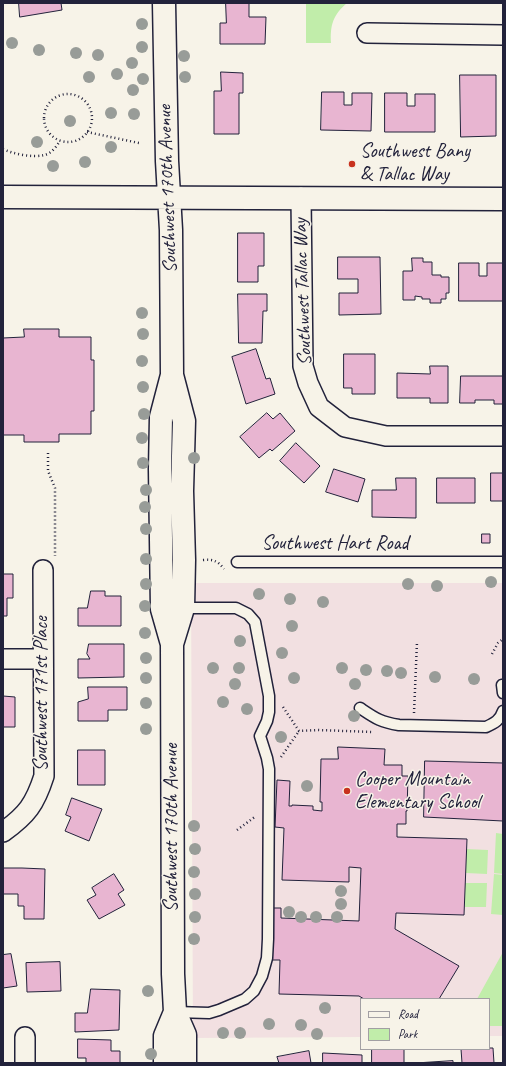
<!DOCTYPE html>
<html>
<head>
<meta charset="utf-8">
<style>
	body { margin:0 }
	#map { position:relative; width:506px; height:1066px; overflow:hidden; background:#f7f3e8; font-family:Caveat,sans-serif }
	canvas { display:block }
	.frame { position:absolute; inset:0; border:4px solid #22223b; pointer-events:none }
	.legend { position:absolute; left:360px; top:998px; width:130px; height:52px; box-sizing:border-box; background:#f7f3e8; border:1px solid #a29fa3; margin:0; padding:5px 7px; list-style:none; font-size:12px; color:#22223b }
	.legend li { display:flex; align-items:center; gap:8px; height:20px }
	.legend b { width:20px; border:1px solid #a29fa3 }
</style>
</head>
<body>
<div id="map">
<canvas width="506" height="1066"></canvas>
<div class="frame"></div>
<ul class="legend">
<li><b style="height:5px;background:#f7f3e8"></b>Road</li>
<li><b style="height:11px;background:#c1edaa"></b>Park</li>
</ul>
</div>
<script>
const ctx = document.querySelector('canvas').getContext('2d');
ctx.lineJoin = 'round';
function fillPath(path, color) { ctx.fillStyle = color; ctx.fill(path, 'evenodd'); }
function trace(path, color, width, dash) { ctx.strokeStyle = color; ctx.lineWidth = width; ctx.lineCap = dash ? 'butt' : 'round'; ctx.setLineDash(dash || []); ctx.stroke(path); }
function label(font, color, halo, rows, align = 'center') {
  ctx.font = font + ' Caveat,sans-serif'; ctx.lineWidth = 3; ctx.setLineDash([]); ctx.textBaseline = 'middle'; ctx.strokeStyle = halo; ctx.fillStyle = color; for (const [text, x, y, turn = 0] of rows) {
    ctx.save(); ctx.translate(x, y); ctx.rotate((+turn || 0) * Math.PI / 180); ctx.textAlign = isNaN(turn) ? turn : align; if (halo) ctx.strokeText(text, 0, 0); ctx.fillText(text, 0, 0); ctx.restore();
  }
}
const built = new Path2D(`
	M191,583H503V1036H489V999H361V1037L193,1038Z`);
const green = new Path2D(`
	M306,3H347C333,15 330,25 331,43H306Z
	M496,833L503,834V874L494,873Z
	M466,849L488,850L487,874L466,873Z
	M494,874L503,875V915L491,914Z
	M465,883H487L486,907H465Z
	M503,952V1026H489V999H477Z`);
const building = new Path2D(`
	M19,3H61L62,10L20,17Z
	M226,3H249V17H266L265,44H220V23H226Z
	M221,72L243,73V93H239V134H214V91H221Z
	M460,75H496V136L461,137Z
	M322,92H344V105H352V93H372L371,131L321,130Z
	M385,93H407V106H415V94H435V132H385Z
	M238,233H264V266H258V282H238Z
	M338,257H380L381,314L339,315V293H358V279H338Z
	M412,258H423V262H432V275H441V277H449V293H446V299H441V303H430V299H422V297L415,296V300H403V271H412Z
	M459,263H479V276H487V263H503V301H459Z
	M238,294H267V311H263L262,343H239Z
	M24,329H59V337H91V360H94V411H91V434H59V442H24V435H3V338L24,337Z
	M256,349L266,379L270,378L275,394L246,404L232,357Z
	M344,354H375V394H352V388H344Z
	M430,366H448V403H430V398H397V373L430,374Z
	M461,376H503V404H494V400H475V403H460Z
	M267,413L273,419L280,413L295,431L272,451L270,449L259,458L240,437Z
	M296,443L320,466L304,483L280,461Z
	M334,469L365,479L358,502L326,492Z
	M491,473H503V501H491Z
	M396,478H416V518L372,517V490H396Z
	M437,478H475V503H437Z
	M482,534H490V543H482Z
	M3,574H13V598H7V616H3Z
	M91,591H105V596H121V626H78V608H87Z
	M89,644H124V677L78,678V659H90L87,654Z
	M88,687H127V710H108V721H78V702L88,699Z
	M3,696L15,697V727H3Z
	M338,747L385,749L384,765H402V776H408L407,811H406V824H397V837L467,839L464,915L396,913L395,929L459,966L439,999H364L359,996L279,994L280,960H271L273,908H281V918L359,921L361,868L349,867V882L282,880L284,828L275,827L277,780L290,781L289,806H292V805L313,806V810L322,811V802H320L321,759H338Z
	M78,750H105V785H78Z
	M425,761L503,763V821L424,817Z
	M72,798L102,809L89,841L65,831L71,817L66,815Z
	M3,868H22L45,869L44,919H24V906H18V894H3Z
	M114,874L124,890L118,894L125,905L99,919L87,900L96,895L92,888Z
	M11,954L17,986L3,988V955Z
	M60,962L61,991L27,992L26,963Z
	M91,989L120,990L119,1030L75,1032V1013H87Z
	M78,1039L111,1040V1051H120V1063H86V1058H78Z
	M489,1048H493L494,1063H462L461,1049H489Z
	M372,1049H404V1063H372Z
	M309,1051L311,1063H279L277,1057Z
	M323,1053L362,1055V1063H323Z
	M453,1061V1063H416Z`);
const path = new Path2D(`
	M44 118a24 24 0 1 1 48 0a24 24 0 1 1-48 0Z
	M87,132L139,143
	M3,149C13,154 33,158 44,155C51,154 56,147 60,141
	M48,453V471L55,488V556
	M203,560C213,559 218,561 224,569
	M492,654L498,643L503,639
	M283,707L299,731L318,730L373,732
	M414,713L417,642
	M281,757L299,731
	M237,830L256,816`);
const lane = new Path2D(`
	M237,562H503
	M502,685L503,693
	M360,708C375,718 380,722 399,725L486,727C495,723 500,720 503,711
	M175,1012L209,1013L219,1010L245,999L254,991L262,976L267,958L268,939L269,769L267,758L260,736L267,721L269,712V696L255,622L248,614L236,608H183`);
const street = new Path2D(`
	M367,33L503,35
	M301,197L303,366L308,383L319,407L345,427L386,436H503
	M3,659H43
	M3,832C27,815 35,804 44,776L43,570
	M25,1063V1037`);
const secondary = new Path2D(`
	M164,3L167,161L171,230L172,375L184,421L182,491L184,560L183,608L172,644
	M3,197L503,199
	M172,375L161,417L160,469L162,609L172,644L173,974L175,1012L185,1035V1063
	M165,1063V1036L175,1012`);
const trees = [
	[142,24],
	[12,43],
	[142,47],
	[39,50],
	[76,53],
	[98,55],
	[184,56],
	[132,63],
	[117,74],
	[89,77],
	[185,77],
	[143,79],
	[133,90],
	[111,113],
	[134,114],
	[70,121],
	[37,142],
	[111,147],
	[85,162],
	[53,166],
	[142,313],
	[143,334],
	[142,361],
	[143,387],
	[144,414],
	[142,438],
	[194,458],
	[143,463],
	[146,490],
	[145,507],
	[146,529],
	[146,559],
	[491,582],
	[146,584],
	[408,584],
	[437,586],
	[259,594],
	[290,599],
	[323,602],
	[145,606],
	[292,626],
	[145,633],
	[240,641],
	[282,653],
	[146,658],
	[213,668],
	[239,668],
	[342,668],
	[366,670],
	[387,671],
	[401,673],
	[435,677],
	[146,678],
	[294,678],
	[474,679],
	[235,684],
	[355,684],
	[223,702],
	[146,703],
	[247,709],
	[354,716],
	[146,729],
	[281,737],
	[307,786],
	[194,826],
	[195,849],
	[194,872],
	[341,891],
	[195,894],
	[341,904],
	[289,912],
	[195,917],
	[301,917],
	[316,917],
	[337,917],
	[194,939],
	[148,991],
	[325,1008],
	[269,1024],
	[301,1025],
	[223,1033],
	[240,1033],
	[317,1034],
	[151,1054]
];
const markers = [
	[352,164,4,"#c8321e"],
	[347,791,4,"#c8321e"]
];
const poiNames = [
	["Southwest Bany",360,152],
	["& Tallac Way",360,175],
	["Cooper Mountain",355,780],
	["Elementary School",355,803]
];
const streetNames = [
	["Southwest 170th Avenue",168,189,-92],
	["Southwest Tallac Way",303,292,-92],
	["Southwest Hart Road",335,544],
	["Southwest 171st Place",42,694,-90],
	["Southwest 170th Avenue",172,828,-90]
];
fillPath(built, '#f2e0e1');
fillPath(green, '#c1edaa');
fillPath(building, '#e8b5d1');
trace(building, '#22223b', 1);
trace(lane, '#22223b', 13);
trace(street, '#22223b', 22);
trace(secondary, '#22223b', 25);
trace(path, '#22223b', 2.5, [1, 3]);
trace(lane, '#f7f3e8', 10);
trace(street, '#f7f3e8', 19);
trace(secondary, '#f7f3e8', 22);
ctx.fillStyle = '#989c98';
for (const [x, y] of trees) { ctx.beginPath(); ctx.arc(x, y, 6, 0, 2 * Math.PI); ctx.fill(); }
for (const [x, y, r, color] of markers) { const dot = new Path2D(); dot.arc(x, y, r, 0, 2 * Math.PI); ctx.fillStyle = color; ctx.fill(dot); trace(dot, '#f7f3e8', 1.5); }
label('20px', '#22223b', '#f7f3e8', poiNames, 'left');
label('20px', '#22223b', '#f7f3e8', streetNames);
</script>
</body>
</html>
